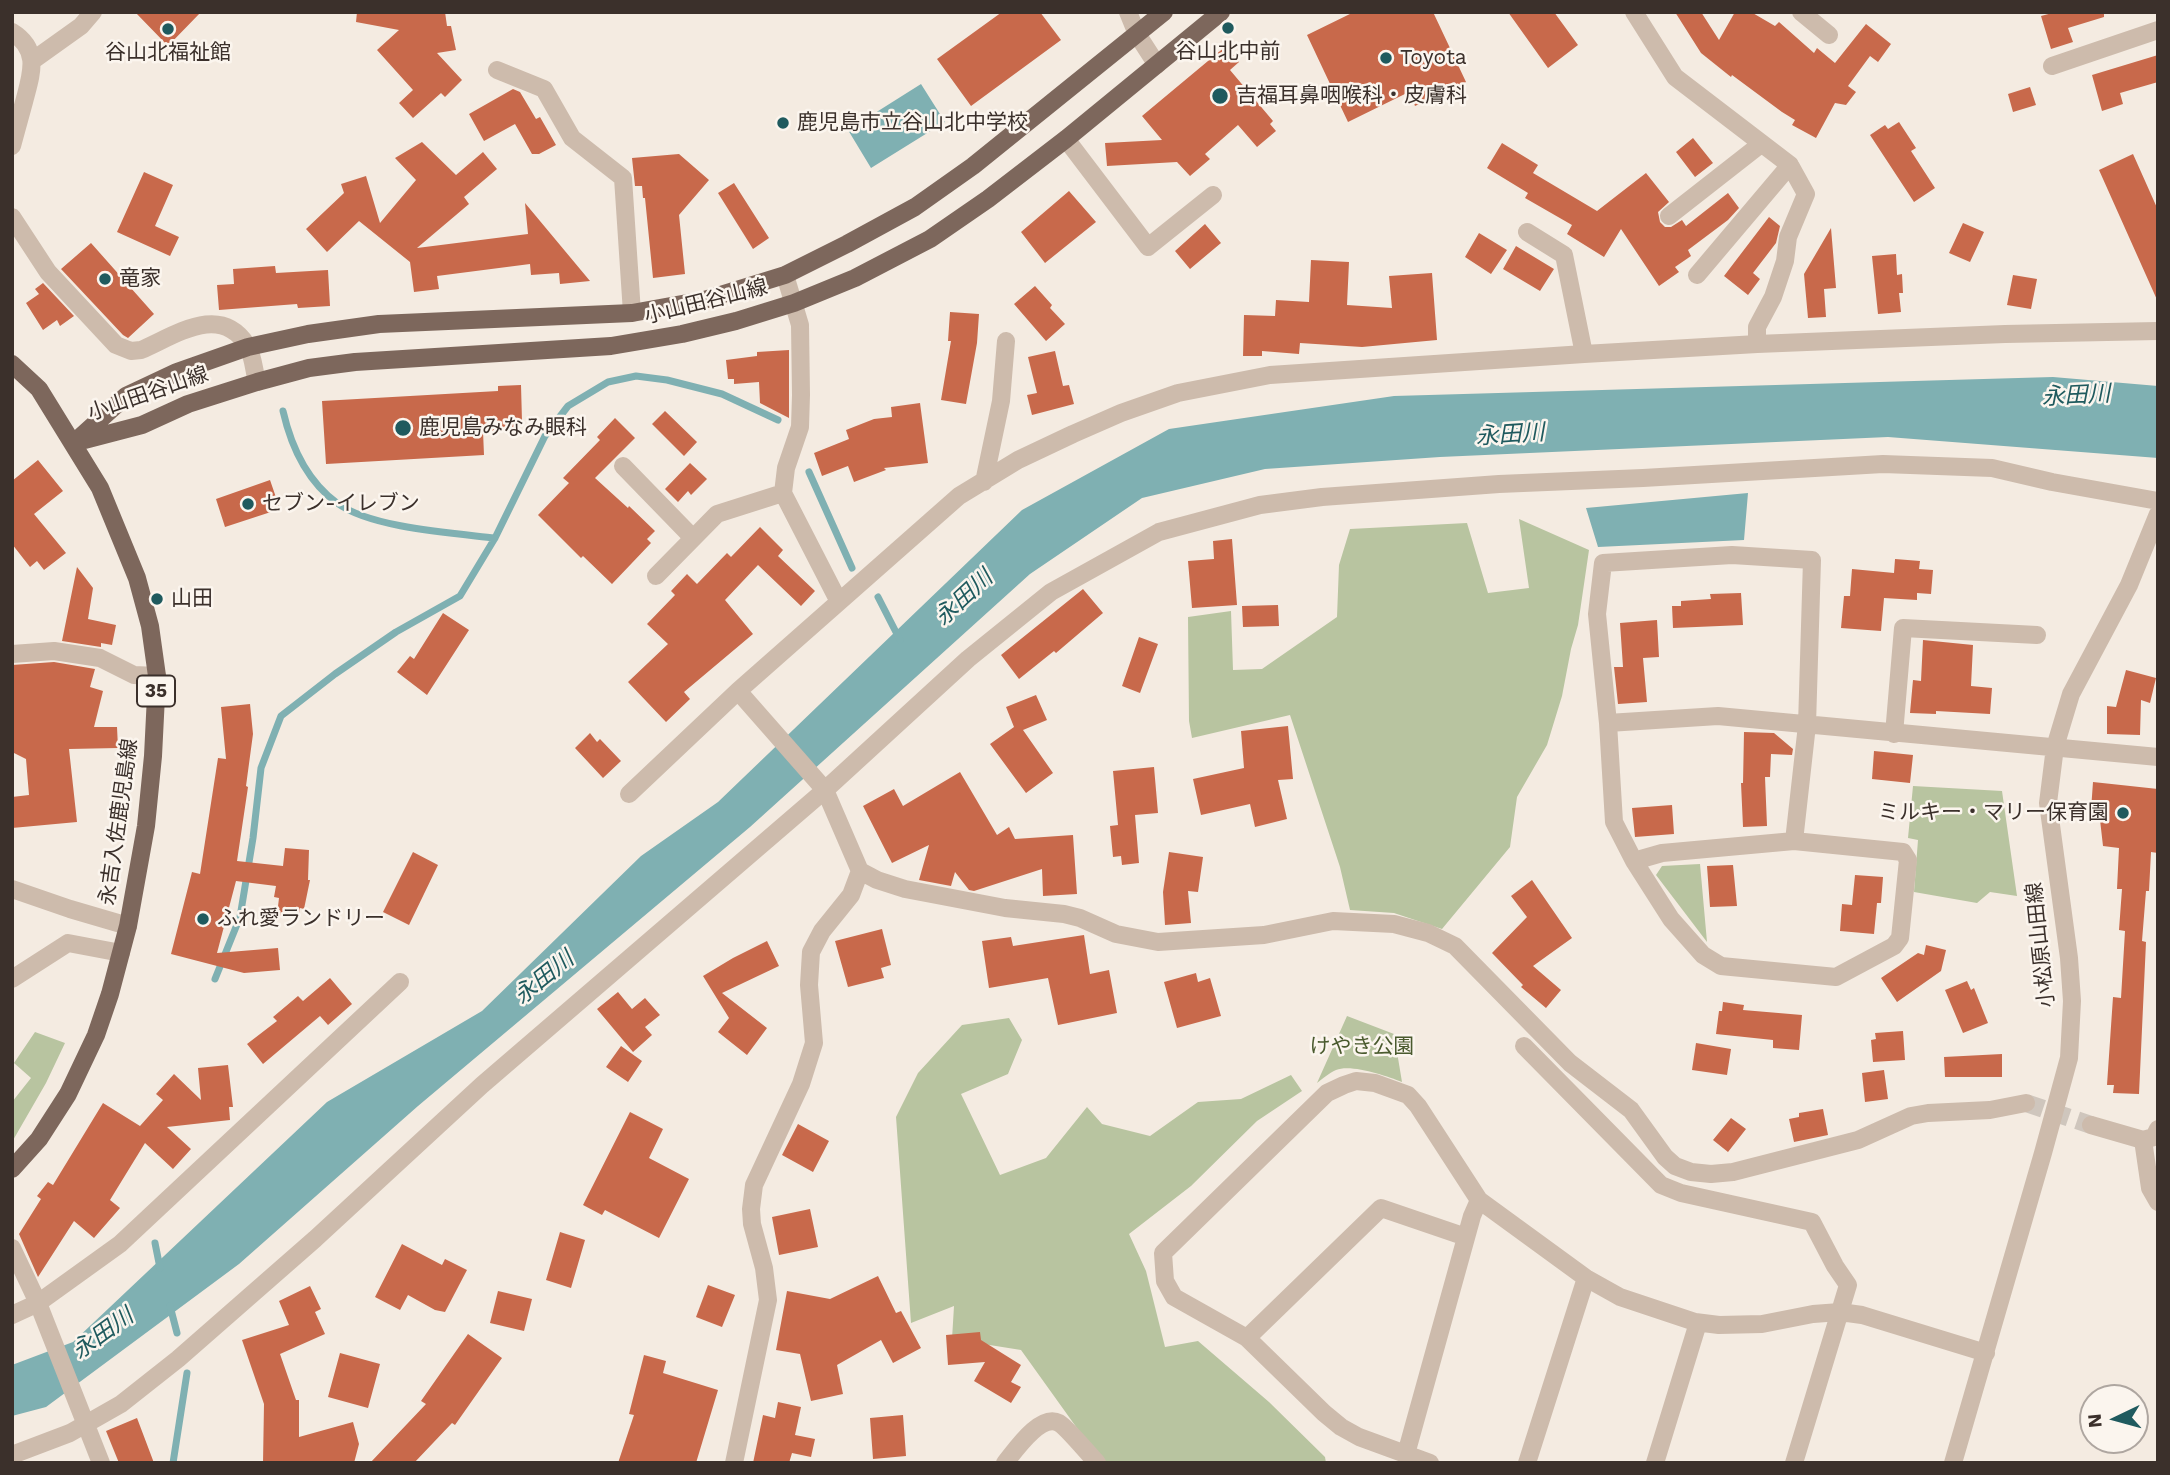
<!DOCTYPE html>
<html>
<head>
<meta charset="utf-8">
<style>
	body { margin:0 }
	#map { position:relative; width:2170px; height:1475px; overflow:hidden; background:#f4ebe1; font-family:"Work Sans",sans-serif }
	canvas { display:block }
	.frame { position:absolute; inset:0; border:14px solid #3b302b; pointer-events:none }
	.north { position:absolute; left:2079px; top:1384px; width:70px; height:70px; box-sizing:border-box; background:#fbf5ee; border:2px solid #aea6a0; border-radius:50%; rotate:265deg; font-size:19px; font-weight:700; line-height:28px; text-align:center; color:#3b302b }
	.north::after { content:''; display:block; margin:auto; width:24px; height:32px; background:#1f5a5e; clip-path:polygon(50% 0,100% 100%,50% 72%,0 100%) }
</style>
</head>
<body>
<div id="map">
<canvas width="2170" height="1475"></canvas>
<div class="frame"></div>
<div class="north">N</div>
</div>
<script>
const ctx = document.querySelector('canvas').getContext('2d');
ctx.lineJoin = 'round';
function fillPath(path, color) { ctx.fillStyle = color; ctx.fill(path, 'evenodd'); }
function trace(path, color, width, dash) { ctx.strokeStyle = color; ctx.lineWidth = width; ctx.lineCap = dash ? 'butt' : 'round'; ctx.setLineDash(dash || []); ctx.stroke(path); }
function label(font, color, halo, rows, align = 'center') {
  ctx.font = font + ' "Work Sans","Noto Sans JP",sans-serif'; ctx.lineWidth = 5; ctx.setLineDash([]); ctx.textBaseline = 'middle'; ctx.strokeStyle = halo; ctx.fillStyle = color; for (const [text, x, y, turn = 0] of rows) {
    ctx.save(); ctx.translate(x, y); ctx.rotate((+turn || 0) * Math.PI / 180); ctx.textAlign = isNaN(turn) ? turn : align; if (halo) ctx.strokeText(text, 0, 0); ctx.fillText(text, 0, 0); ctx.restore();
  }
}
const green = new Path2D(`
	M1519,519L1589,550L1578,625L1571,649L1562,696L1547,745L1517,797L1510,847L1442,929L1394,913L1350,910L1340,867L1290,715L1192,738L1189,721L1188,617L1231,611L1233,670L1262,669L1337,617L1339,565L1350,529L1467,523L1488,593L1529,588Z
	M1913,786L2002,791L2017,896L1990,892L1977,903L1914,892L1918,840L1908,838Z
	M1700,864L1707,942L1656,875L1662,866Z
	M1347,1016L1394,1034L1402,1082C1386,1076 1352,1064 1336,1070C1329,1073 1322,1079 1317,1083Z
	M1009,1018L1022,1040L1008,1074L961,1094L1000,1175L1046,1158L1087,1107L1102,1124L1150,1136L1198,1102L1241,1099L1291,1075L1302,1091L1257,1121L1191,1186L1129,1234L1146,1271L1165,1347L1198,1341L1269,1402L1325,1457L1326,1463H1102L1021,1350L952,1339L954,1306L911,1323L896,1117L918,1073L962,1025Z
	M35,1032L65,1043L46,1083L12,1142V1102L31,1078L14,1063Z`);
const water = new Path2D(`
	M921,84L945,122L871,168L848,130Z
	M2053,377L2158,386V458L1888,437L1440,457L1265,469L1142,498L1030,574L750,827L418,1106L239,1264L46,1407L12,1416V1365L73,1342L327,1102L482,1011L641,856L718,802L1022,510L1169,429L1394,396Z
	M1748,493L1744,540L1598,547L1586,508Z`);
const stream = new Path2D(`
	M283,411C291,446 307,481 337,503C371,528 452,533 495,538
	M809,472L852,568
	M878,597L900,640
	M215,979L240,917L253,838L261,768L281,716L335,674L396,632L460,596L495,538L545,436L568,406L608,382L636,376L667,380L722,394L778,420
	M155,1243L160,1268
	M170,1306L177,1333
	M173,1463L187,1373`);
const building = new Path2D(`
	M135,12H201L168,46Z
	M357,12H445L447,26H451L456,50L437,53L462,80L445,97L441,93L413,118L399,103L413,90L377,50L399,30L356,22Z
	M1002,12H1040L1061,40L971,106L937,59Z
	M1354,12H1433L1466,82L1415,106L1409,92L1348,122L1307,35Z
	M1508,12H1554L1578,45L1548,68Z
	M1675,12H1701L1719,40L1735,12H1751L1775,26L1779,22L1814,53L1817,48L1835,63L1866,24L1891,44L1878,62L1870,56L1848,86L1856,92L1846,105L1835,103L1816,138L1792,125L1795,120L1782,112L1732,75L1731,77L1701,53Z
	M2056,12H2104V17L2068,28L2073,42L2051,49L2041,16Z
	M1226,46L1239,62L1230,70L1273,121L1270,124L1276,131L1257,147L1238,125L1205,154L1210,159L1190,176L1177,162L1107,166L1105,143L1162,140L1142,116Z
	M2158,55V82L2120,93L2123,104L2102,111L2092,75Z
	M2030,87L2036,105L2013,112L2008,94Z
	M513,89L520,92L536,119L540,117L556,145L539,154H532L515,124L484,141L469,114Z
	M1899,122L1916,148L1911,151L1935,188L1914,202L1870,135L1885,125L1888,129Z
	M1693,138L1713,163L1695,177L1676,152Z
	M422,142L456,175L483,152L497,169L464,197L469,204L417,248L528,234L525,203L590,281L560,284L559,273L531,275L530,264L437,276L439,289L414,292L410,262L359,221L327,252L306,229L344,193L341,184L366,176L380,223L416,180L395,158Z
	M1502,143L1538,165L1533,173L1597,211L1646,173L1669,202L1658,212L1660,222L1665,227H1671L1682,220L1686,226L1728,193L1739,208L1728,220L1688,250L1691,256L1675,267L1679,272L1659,286L1621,229L1604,257L1567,234L1572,225L1525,198L1528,193L1487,168Z
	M679,154L709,180L679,215L685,274L653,278L645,198H643L642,186H635L632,158Z
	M2133,154L2158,210V302L2099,170Z
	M144,172L173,185L155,226L179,237L170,256L117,232Z
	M734,183L769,238L753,249L718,193Z
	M1069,191L1096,222L1045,263L1021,232Z
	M1769,217L1780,226L1776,243L1753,273L1760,279L1748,295L1724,276Z
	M1963,223L1984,232L1970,262L1949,253Z
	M1205,224L1221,243L1190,269L1175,251Z
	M1831,228L1836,288L1824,289L1826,317L1808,318L1804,274Z
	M1479,233L1507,250L1491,274L1465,257Z
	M91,243L154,314L128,338L123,335L61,269Z
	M1516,246L1554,269L1540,291L1503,269Z
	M1896,254L1897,275L1902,274L1903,293H1899L1901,312L1878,314L1872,256Z
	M1311,260L1349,262L1347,305L1392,308L1389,276L1432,273L1437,340L1362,347L1300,343L1299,354L1262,351V356H1243L1244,315L1275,316L1276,300L1309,302Z
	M275,266L276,273L328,270L330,306L298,308L297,304L219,310L217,285L234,284L233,269Z
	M2013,275L2037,279L2031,309L2007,305Z
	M43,283L74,316L60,326L57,320L43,330L26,303L39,294L35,289Z
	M1035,286L1052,305L1050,308L1065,324L1046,341L1014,304Z
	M950,312L979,314L977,343L966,404L941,400L951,341H948Z
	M789,350V418L760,403L759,382L734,384V379H728L726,360L757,356V352Z
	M1055,351L1063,386L1069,385L1074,404L1032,415L1027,395L1037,393L1028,357Z
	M521,385L522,421H516V430L483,431L484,455L326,464L322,401L498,391V386Z
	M920,403L928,463L884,468L886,470L854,482L848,466L822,476L814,453L849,439L846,430L874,419L892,417L891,407Z
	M665,411L697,442L684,456L652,424Z
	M615,418L635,438L595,478L628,508L629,506L655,531L647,539L651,543L612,584L583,556L581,558L538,515L569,483L563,478L600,440L597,437Z
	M38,460L63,491L34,514L66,553L44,570L37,561L30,567L12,544V481Z
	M690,463L707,479L691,495L688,491L678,502L665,489Z
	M270,480L280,509L225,527L216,499Z
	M760,527L783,550L778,556L815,591L801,606L758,565L725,600L753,634L684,692L690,699L666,722L628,682L668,644L647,624L675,595L671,591L687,574L697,584L727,553L731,557Z
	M1232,539L1237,605L1192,608L1188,561L1214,559L1213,541Z
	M1895,559L1920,561L1919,569L1933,570L1931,594L1917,593V600L1884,598L1881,631L1841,628L1844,596H1850L1852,569L1894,573Z
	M77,567L93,588L88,619L116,625L112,645L101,643V647L62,641Z
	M1083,589L1103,613L1056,653L1054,651L1019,679L1001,655Z
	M1741,593L1743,625L1673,628L1672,606H1681V601L1711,599L1710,594Z
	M1278,605L1279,626L1243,627L1242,606Z
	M443,613L469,630L427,695L397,672L410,656L414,659Z
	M1657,620L1659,657L1643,658L1647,702L1618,704L1614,667H1623L1620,623Z
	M1139,637L1158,644L1140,693L1122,686Z
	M1923,640L1973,645L1971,686L1992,688L1990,714L1936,711V714L1910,713L1913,680L1921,681Z
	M54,662L95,669L90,687L103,691L94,727H117L118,748L69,749L77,822L12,828V797L29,795L26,759L12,752V665Z
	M2126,670L2156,678L2150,703L2141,700L2140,735L2107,734V706L2116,707Z
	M1036,695L1047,720L1023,730L1053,773L1026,793L990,744L1014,727L1006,707Z
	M250,704L253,734L246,786L248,787L237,861L283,866L285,848L309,850L308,880H310L304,909L300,908L298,919L277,915L279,898L274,897L276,886L236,881L217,953L278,948L280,970L244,973L171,954L192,872L200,874L218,758L226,759L221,707Z
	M1288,726L1293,779L1278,780L1287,819L1255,827L1250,804L1201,815L1193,779L1244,768L1241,731Z
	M1744,732L1774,733L1793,749L1792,755L1771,754L1770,777H1765L1767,826L1743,827L1741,783H1743Z
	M590,733L597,742L600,739L621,761L603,778L575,748Z
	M1874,751L1913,755L1910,783L1872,779Z
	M1154,767L1158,813L1135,815L1139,863L1122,865L1121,856L1113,857L1110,826L1118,825L1113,771Z
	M960,772L997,835L1009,827L1015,839L1073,835L1077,894L1043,896L1042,869L974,891L969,890L955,872L951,886L919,880L929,845L892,863L863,806L894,789L903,806Z
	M2093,782L2158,789V853L2151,852L2149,891H2146L2142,941L2146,942L2139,1094L2113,1093L2114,1085H2107L2113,997L2121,998L2125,931L2119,930L2122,889H2117L2119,848L2103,846L2099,811L2091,810Z
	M1672,805L1674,834L1635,837L1632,808Z
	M413,852L438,865L409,925L383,912Z
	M1169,852L1203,857L1198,892L1188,891L1191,923L1165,925L1163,892Z
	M1733,865L1737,906L1710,907L1707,866Z
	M1855,875L1883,877L1881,903H1877L1874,934L1840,931L1842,904L1852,905Z
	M1532,880L1572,938L1533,966L1561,990L1546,1008L1521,987L1523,985L1492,953L1527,917L1511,896Z
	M882,929L891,965L881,968L884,978L848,987L835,941Z
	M1084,935L1090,974L1109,970L1117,1013L1058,1025L1048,978L989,988L982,941L1011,937L1013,946Z
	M767,941L779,966L722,993L767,1028L747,1055L718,1032L729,1018L703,976L733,958Z
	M1926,945L1946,950L1941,971L1897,1002L1881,978L1918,953L1924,955Z
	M1196,973L1198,982L1210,978L1221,1016L1177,1028L1164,982Z
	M330,978L352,1004L328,1025L320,1016L263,1064L247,1044L277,1021L273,1017L298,996L303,1001Z
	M1967,981L1971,990L1974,988L1988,1023L1963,1033L1945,990Z
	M618,992L632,1009L645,998L660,1015L645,1027L652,1035L633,1052L597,1009Z
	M1723,1002L1744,1005L1743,1010L1802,1015L1799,1050L1773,1048V1040L1716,1034L1719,1011H1722Z
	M1903,1031L1905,1060L1873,1062L1871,1040L1876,1039L1875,1033Z
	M1696,1043L1731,1049L1727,1075L1692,1070Z
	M621,1046L642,1061L628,1082L606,1067Z
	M2002,1054V1077H1945L1944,1057Z
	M228,1065L233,1107H229L230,1120L167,1127L191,1149L173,1169L145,1143L110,1200L120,1208L94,1238L74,1221L38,1277L19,1234L41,1199L37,1196L48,1182L53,1185L103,1103L140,1126L163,1100L156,1094L174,1074L201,1100L198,1068Z
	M1884,1070L1888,1099L1865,1102L1862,1073Z
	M1823,1109L1828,1135L1794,1142L1789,1119L1799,1117V1113Z
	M630,1112L663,1129L649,1158L689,1179L659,1238L605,1210L602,1215L583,1205Z
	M1731,1118L1746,1129L1728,1152L1713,1140Z
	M798,1124L829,1141L813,1172L782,1155Z
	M810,1209L818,1247L779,1255L772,1217Z
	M560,1232L585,1240L571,1288L546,1280Z
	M402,1244L442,1265L445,1259L467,1270L445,1312L435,1310L408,1295L400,1310L375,1297Z
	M878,1276L896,1313L901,1311L921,1348L893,1363L881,1340L837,1365L843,1394L811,1401L800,1354L776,1350L787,1291L830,1299Z
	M708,1285L735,1295L722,1327L696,1317Z
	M310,1286L321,1309L315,1312L325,1334L280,1354L296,1400H299V1437L353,1422L359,1444L354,1463H263L264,1404L242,1340L289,1325L279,1301Z
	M498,1291L532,1299L524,1331L490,1323Z
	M980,1332L981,1340L1021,1365L1011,1382L1021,1387L1011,1403L974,1381L985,1362L948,1365L946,1335Z
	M468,1334L502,1358L455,1425L452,1423L414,1463H370L426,1404L421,1401Z
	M340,1353L380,1364L368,1408L328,1397Z
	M644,1355L666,1361L663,1373L718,1390L696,1463H618L634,1415L629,1414Z
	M778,1402L801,1407L795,1435L815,1439L811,1457L792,1453L789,1463H753L763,1415L775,1418Z
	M903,1415L906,1456L873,1459L870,1418Z
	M137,1418L154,1463H119L106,1431Z`);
const minorTunnel = new Path2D(`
	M2026,1103L2091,1125`);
const minor = new Path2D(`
	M1128,12L1137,34L1157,65
	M1634,12L1675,77L1790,165L1806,194L1788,237L1785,261L1773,297L1757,327V344
	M1801,12L1829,35
	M12,32C41,50 31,75 24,102C20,117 16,131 12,146
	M32,61L81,26L93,12
	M2052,66L2158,30
	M497,70L544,89L572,138L623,178L632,313
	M1066,139L1148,247L1213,195
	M1669,216L1761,144
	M12,217L48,272L116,345L131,351L141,350C176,335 220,303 247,345C253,354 254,371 257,382
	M1527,232L1564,255L1584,354
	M785,275L800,325L801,395L800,427L786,468L783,493L838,600
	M1697,275L1790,165
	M623,466L692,537
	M984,482L1001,401L1006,341
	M656,576L717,514L783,493
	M12,654L54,651L100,658L134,675L157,676
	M738,691L825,790L860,871L877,880L905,889L1005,908L1064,914L1080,918L1116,934L1158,942L1264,935L1333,921L1394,924L1428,933L1455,946L1570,1063L1631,1110L1665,1157L1675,1166L1691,1172L1711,1174L1733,1172L1858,1140L1911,1116L1928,1113L1990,1110L2026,1103
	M1608,723L1718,716L2158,757
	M1894,734L1903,628L2037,635
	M629,794L738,691L959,496L1018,460L1073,434L1121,413L1178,393L1270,375L1584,354L1757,344L2005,334L2158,331
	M1634,861L1662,853L1794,841L1903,852L1908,860L1900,938L1894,946L1836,977L1721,966L1703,955L1671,919L1634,861L1614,822L1608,723L1597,614L1603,563L1732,555L1812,560L1807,725L1794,841
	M12,889L70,909L128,926
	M12,979L68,943L121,953
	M1524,1046L1661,1185L1681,1193L1812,1222L1835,1266L1848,1285L1794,1463
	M2091,1125L2143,1140L2154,1137L2158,1129
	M2143,1140L2150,1188L2158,1202
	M12,1248L38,1303L101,1463
	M12,1315L38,1303L120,1244L400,982
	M1247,1338L1381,1208L1466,1237
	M1406,1454L1472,1216L1479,1200
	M12,1455L70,1433L121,1404L178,1359L315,1239L482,1085L825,790L968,659L1051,592L1159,532L1260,505L1322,497L1499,484L1643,478L1883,464L1992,468L2052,482L2158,501
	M734,1463L768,1300L764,1268L752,1224L751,1209L754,1185L801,1084L814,1043L809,985L811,952L822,931L851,895L860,871
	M1005,1463C1015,1451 1040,1413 1059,1423C1065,1426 1090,1455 1097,1463
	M1430,1463L1359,1437L1341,1427L1324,1413L1247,1338L1174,1297L1165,1281L1163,1253L1327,1093L1344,1085L1356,1081L1375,1083L1408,1095L1418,1106L1479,1200L1586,1278L1620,1297L1695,1322L1719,1325L1762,1324L1813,1314L1840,1312L1862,1315L1986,1353
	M1527,1463L1586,1278
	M1655,1463L1698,1323
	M1953,1463L2043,1153L2069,1058L2072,1001L2069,958L2048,803L2055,747L2071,694L2129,585L2158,514`);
const major = new Path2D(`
	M12,364L39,389L100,488L137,578L150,626L157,676L153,756L146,826L128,926L110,994L96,1035L68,1094L39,1139L12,1169
	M76,441L126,396L177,372L248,347L308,334L379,324L632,313L704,300L785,275L847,244L915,207L973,166L1164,12
	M73,443L142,425L188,404L257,382L309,368L355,362L611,346L682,334L736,321L794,303L855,278L930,239L988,199L1066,139L1221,12`);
const markers = [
	[1228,28,7,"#1f5a5e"],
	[168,29,7,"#1f5a5e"],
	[1386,58,7,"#1f5a5e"],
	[1220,96,9,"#1f5a5e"],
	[783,123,7,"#1f5a5e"],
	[105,279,7,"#1f5a5e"],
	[403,428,9,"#1f5a5e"],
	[248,504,7,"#1f5a5e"],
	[157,599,7,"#1f5a5e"],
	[2123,813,7,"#1f5a5e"],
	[203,919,7,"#1f5a5e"]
];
const shields = [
	[156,691,38]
];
const shieldNames = [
	["35",156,691]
];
const poiNames = [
	["谷山北中前",1228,52,"center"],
	["谷山北福祉館",168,53,"center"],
	["Toyota",1400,58],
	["吉福耳鼻咽喉科・皮膚科",1236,96],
	["鹿児島市立谷山北中学校",797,123],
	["竜家",119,279],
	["鹿児島みなみ眼科",419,428],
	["セブン-イレブン",262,504],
	["山田",171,599],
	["ミルキー・マリー保育園",2109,813,"right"],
	["ふれ愛ランドリー",217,919]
];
const streetNames = [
	["小山田谷山線",706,302,-14],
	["小山田谷山線",148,394,-19],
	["永吉入佐鹿児島線",119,822,-82],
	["小松原山田線",2041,945,-96]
];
const parkNames = [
	["けやき公園",1362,1047]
];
const waterNames = [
	["永田川",2076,396,-3],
	["永田川",1510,435,-4],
	["永田川",964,598,-43],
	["永田川",544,978,-39],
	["永田川",103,1334,-36]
];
fillPath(green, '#b8c4a0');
fillPath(water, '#7fb0b2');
trace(stream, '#7fb0b2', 7);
fillPath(building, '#c8694b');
trace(minorTunnel, '#cfc6bd', 18, [18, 9]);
trace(minor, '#cdbbac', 18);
trace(major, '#7d675c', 18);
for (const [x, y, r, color] of markers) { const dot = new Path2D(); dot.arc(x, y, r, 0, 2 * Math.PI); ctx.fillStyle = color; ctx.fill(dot); trace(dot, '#fbf5ee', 2.5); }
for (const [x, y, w] of shields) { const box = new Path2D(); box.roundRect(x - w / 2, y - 15.5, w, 31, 5); ctx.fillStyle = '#fbf5ee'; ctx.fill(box); trace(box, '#3b302b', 2); }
label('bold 19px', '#3b302b', null, shieldNames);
label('21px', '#3b302b', '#fbf5ee', poiNames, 'left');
label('21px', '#3b302b', '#fbf5ee', streetNames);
label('21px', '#4a5a2e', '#fbf5ee', parkNames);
label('italic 23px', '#1f5a5e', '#fbf5ee', waterNames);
</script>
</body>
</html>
